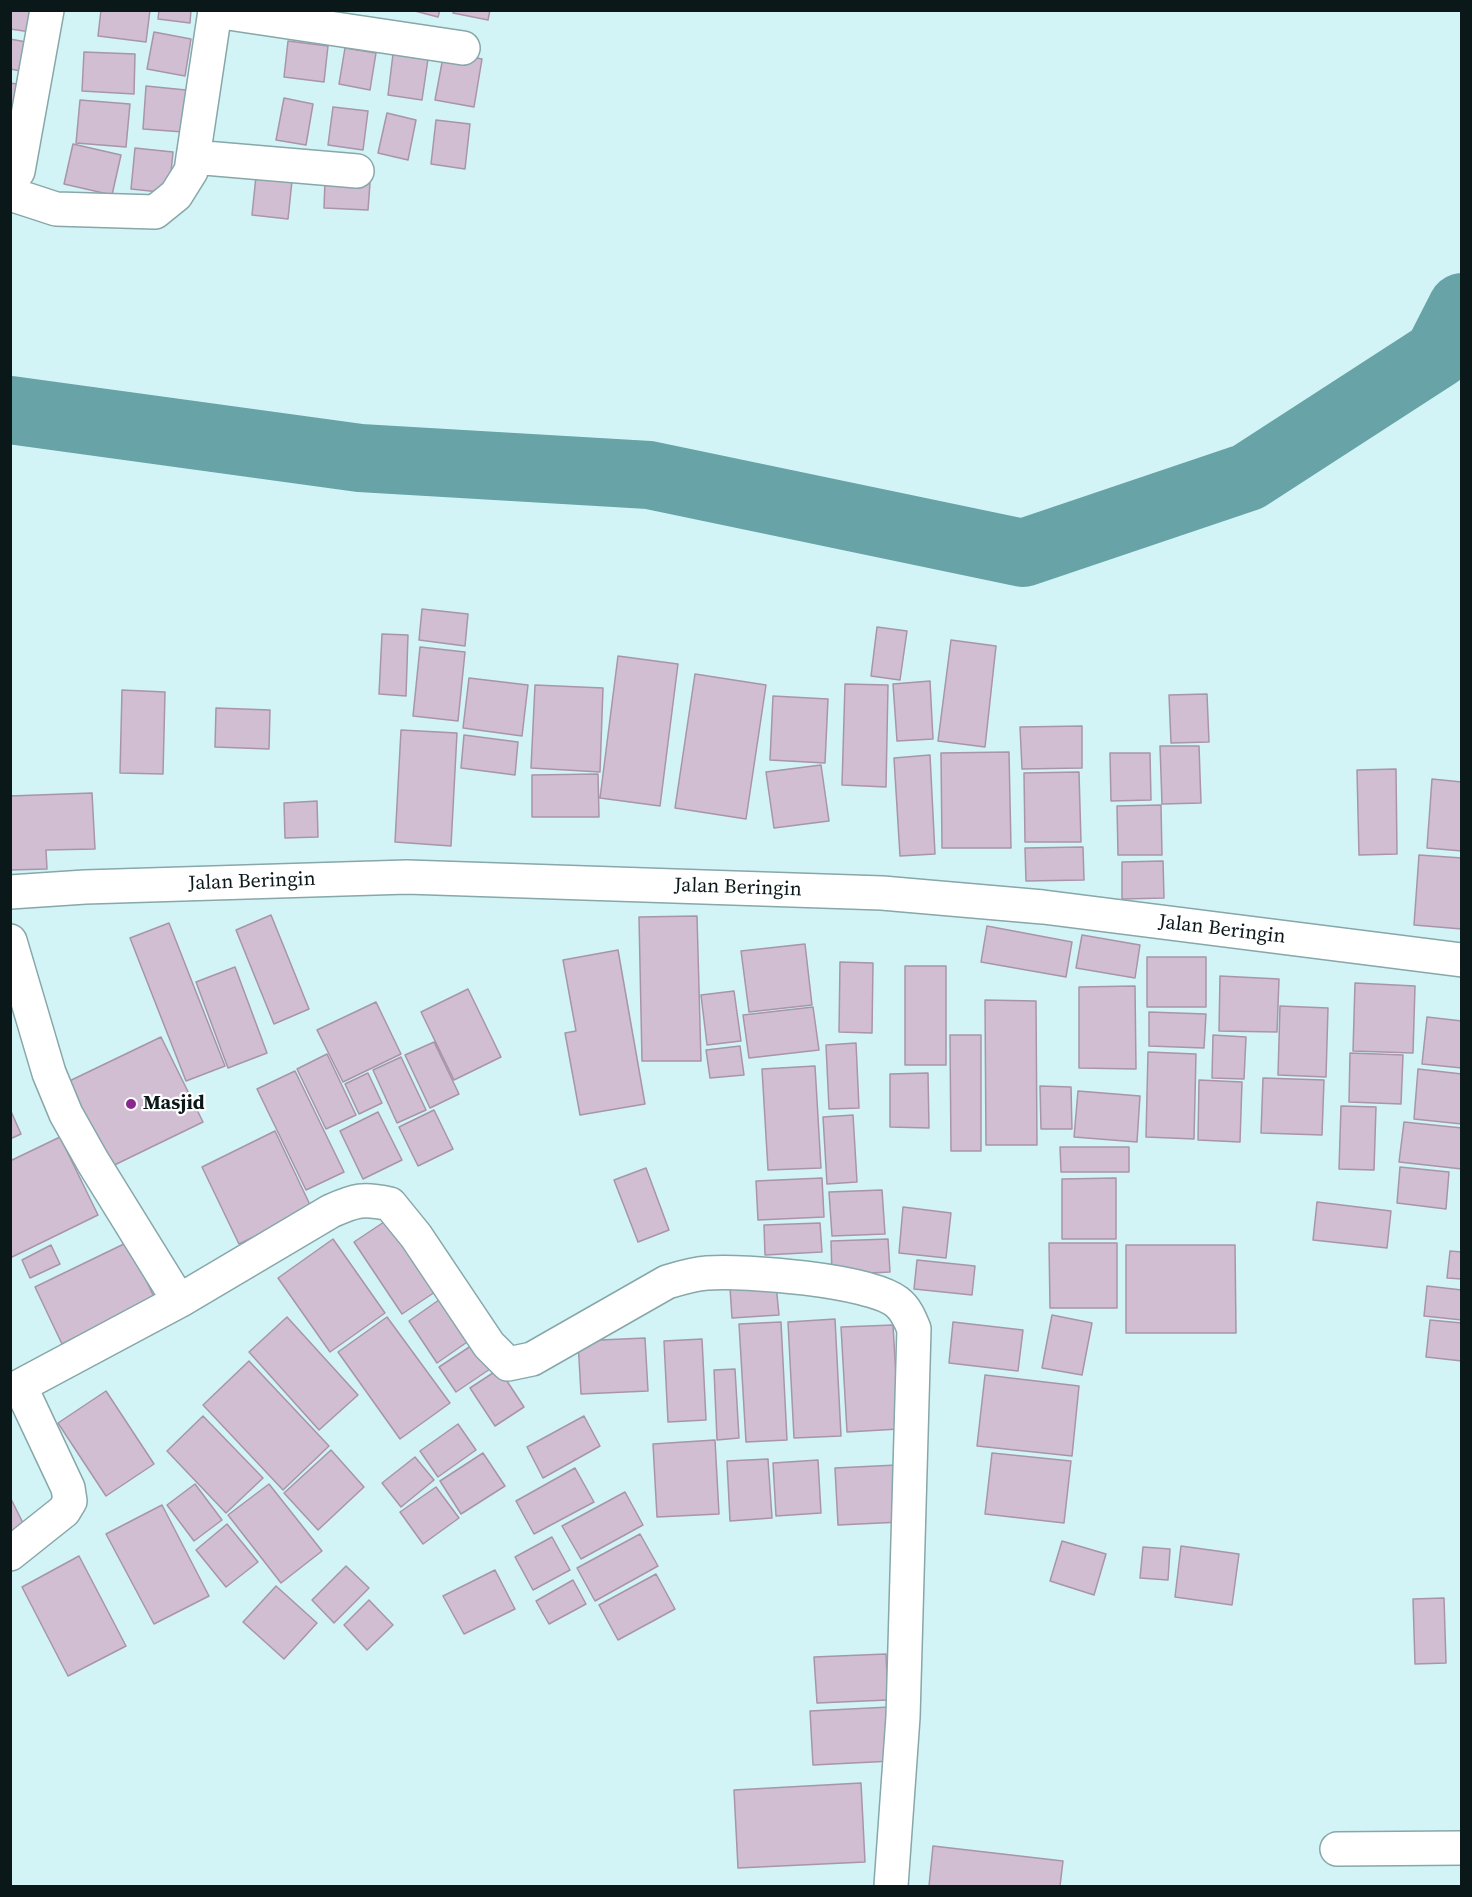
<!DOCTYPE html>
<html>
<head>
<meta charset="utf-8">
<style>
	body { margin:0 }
	#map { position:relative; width:1472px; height:1897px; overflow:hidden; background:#d2f4f6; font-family:"Source Serif 4",serif }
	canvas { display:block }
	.frame { position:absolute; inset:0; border:12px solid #0b1819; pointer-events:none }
</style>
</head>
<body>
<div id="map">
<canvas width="1472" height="1897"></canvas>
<div class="frame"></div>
</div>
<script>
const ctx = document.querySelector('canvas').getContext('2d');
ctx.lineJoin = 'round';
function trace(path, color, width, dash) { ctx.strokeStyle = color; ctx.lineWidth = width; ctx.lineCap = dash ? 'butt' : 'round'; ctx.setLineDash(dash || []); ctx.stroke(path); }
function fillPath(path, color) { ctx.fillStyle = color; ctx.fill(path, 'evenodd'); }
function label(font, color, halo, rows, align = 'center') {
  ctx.font = font + ' "Source Serif 4",serif'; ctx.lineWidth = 4.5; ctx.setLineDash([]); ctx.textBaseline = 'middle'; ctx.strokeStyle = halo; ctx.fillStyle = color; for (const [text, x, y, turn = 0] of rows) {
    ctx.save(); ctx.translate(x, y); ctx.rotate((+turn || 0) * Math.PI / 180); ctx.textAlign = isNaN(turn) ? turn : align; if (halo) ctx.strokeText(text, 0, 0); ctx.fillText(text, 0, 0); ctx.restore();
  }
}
const river = new Path2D(`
	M10,410L360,458L649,475L1023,553L1248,477L1438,354L1462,307`);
const building = new Path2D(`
	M10,10H42L38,33L10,29Z
	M101,10H150L146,42L98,36Z
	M159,10H191L190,23L158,19Z
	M411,10H440L438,17Z
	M453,10H490L488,20L453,13Z
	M154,32L191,39L185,76L147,69Z
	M10,39L32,43L26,72L10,69Z
	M288,41L328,46L324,82L284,77Z
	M345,48L376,53L370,90L339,84Z
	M84,52L135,54L134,94L82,91Z
	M444,52L482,59L474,107L435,100Z
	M393,54L428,59L422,100L388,95Z
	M10,83L24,85L10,158Z
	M146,86L186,90L183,132L143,129Z
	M284,98L313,104L306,145L276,140Z
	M80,100L130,104L126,147L76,143Z
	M333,107L368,111L363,150L328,145Z
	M387,113L416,120L408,160L378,153Z
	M436,120L470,124L465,169L431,164Z
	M73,144L121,155L112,195L64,184Z
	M135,148L173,152L169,193L131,189Z
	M256,176L292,181L288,219L252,215Z
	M325,181L370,183L368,210L324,208Z
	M422,609L468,614L465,646L419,640Z
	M877,627L907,631L900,680L871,676Z
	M382,634L408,635L406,696L379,694Z
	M951,640L996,646L985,747L938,741Z
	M420,647L465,652L458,721L413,716Z
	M618,656L678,664L660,806L600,798Z
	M695,674L766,685L746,819L675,808Z
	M469,678L528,685L522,736L463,728Z
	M930,681L933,739L897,741L893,684Z
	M845,684L888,685L886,787L842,785Z
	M535,685L603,688L600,772L531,768Z
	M122,690L165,692L163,774L120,773Z
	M1207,694L1209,742L1171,743L1169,695Z
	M773,696L828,699L825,763L770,760Z
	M216,708L270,710L269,749L215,747Z
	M1082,726V768L1022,769L1020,727Z
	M401,730L457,733L451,846L395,842Z
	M464,735L518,742L515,775L461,768Z
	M1160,746H1199L1201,803L1162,804Z
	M1009,752L1011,848H942L941,753Z
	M1110,753H1150L1151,800L1111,801Z
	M930,755L935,854L900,856L894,758Z
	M821,765L829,821L774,828L766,772Z
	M1396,769L1397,854L1359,855L1357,770Z
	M1079,772L1081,842H1025L1024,773Z
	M598,774L599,817H532V775Z
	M1432,779L1462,782V851L1427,848Z
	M92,793L95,849L46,850L47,869L10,870V796Z
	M317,801L318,837L285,838L284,803Z
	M1161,805L1162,855H1118L1117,806Z
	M1083,847L1084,880L1026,881L1025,848Z
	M1419,855L1462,858V929L1414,925Z
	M1163,861L1164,898L1122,899V862Z
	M271,915L309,1009L274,1024L236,930Z
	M697,916L701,1061H642L639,917Z
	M169,923L225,1066L186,1081L130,938Z
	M987,926L1072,942L1066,977L981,962Z
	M1082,935L1140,945L1135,978L1076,968Z
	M805,944L812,1005L749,1012L741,951Z
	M618,950L645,1104L580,1115L565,1033L576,1031L563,960Z
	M1147,957H1206V1007H1147Z
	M840,962L873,963L872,1033L839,1032Z
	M905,966H946V1065H905Z
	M235,967L267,1053L228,1068L196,982Z
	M1220,976L1279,979L1277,1032L1219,1031Z
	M1355,983L1415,986L1413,1053L1353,1051Z
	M1135,986L1136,1069L1079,1068V987Z
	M468,989L501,1057L454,1080L421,1012Z
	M734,991L741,1041L707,1045L701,995Z
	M985,1000L1036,1001L1037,1145H986Z
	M376,1002L401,1054L343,1082L317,1030Z
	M1280,1006L1328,1008L1326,1077L1278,1075Z
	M813,1007L819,1050L749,1058L743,1015Z
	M1149,1012L1206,1014L1204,1048L1149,1046Z
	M1427,1017L1462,1021V1068L1422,1064Z
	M950,1035H981V1151H951Z
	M1213,1035L1246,1037L1244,1079L1212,1078Z
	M161,1037L203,1122L100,1172L59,1086Z
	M434,1042L459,1094L430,1108L405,1055Z
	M856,1043L859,1108L829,1109L826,1045Z
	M740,1046L744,1075L710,1078L706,1050Z
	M1148,1052L1196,1054L1194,1139L1146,1137Z
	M1350,1053L1403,1055L1401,1104L1349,1102Z
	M327,1054L356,1115L326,1129L297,1069Z
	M401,1057L426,1110L397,1123L373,1070Z
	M815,1066L821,1168L768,1170L762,1069Z
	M1418,1069L1462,1074V1124L1414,1119Z
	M295,1071L344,1172L306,1190L257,1089Z
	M368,1073L382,1103L359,1114L345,1084Z
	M928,1073L929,1128L890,1127V1074Z
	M1263,1078L1324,1080L1322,1135L1261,1133Z
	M1199,1080L1242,1082L1240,1142L1198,1140Z
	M1040,1086L1071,1087L1072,1129H1041Z
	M1078,1091L1140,1096L1137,1142L1074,1137Z
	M1341,1106L1376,1107L1374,1170L1339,1169Z
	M10,1109L21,1134L10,1139Z
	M434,1110L453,1149L418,1166L399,1127Z
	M378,1112L402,1160L363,1179L340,1131Z
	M853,1115L857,1182L827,1184L823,1117Z
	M1404,1122L1462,1128V1169L1399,1162Z
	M275,1131L312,1209L239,1244L202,1167Z
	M60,1137L98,1215L10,1258V1161Z
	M1060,1147H1129V1172H1061Z
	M1400,1167L1449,1172L1446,1209L1397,1203Z
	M646,1168L669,1230L638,1242L614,1180Z
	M822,1178L824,1217L758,1220L756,1181Z
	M1116,1178V1239H1062V1179Z
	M882,1190L885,1234L832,1236L829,1192Z
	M1317,1202L1391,1211L1387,1248L1313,1240Z
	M903,1207L951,1213L946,1258L899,1253Z
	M393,1216L441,1288L402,1314L354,1242Z
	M820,1223L822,1252L765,1255L764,1225Z
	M333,1239L385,1313L330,1352L278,1278Z
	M888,1239L890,1272L832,1275L831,1241Z
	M128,1242L155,1299L62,1344L35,1287Z
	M1049,1243H1117V1308H1050Z
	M51,1245L60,1264L30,1278L22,1260Z
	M1126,1245H1235L1236,1333H1126Z
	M1450,1251L1462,1252V1279L1447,1278Z
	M917,1260L975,1266L972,1295L914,1289Z
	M776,1285L779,1315L732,1318L730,1288Z
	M1427,1286L1462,1290V1320L1424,1316Z
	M446,1295L473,1338L437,1363L409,1321Z
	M1052,1315L1092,1323L1082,1375L1042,1368Z
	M287,1317L358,1395L319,1430L249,1352Z
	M387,1317L450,1403L400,1439L338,1352Z
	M835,1319L841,1436L794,1438L788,1322Z
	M1430,1320L1462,1323V1361L1426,1357Z
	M781,1322L787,1440L746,1442L739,1324Z
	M953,1322L1023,1330L1018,1371L949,1363Z
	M893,1325L899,1429L847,1432L841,1327Z
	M645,1338L648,1391L581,1394L578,1341Z
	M702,1339L706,1420L668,1422L664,1341Z
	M477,1342L493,1367L456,1392L439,1367Z
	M249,1361L329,1446L283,1490L203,1405Z
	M499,1369L524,1407L495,1426L470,1388Z
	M735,1369L739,1438L717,1440L714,1370Z
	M985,1375L1079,1386L1072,1456L977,1446Z
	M106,1391L154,1464L106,1496L58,1423Z
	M203,1416L263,1478L226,1513L167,1451Z
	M584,1416L600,1446L543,1478L527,1447Z
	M458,1424L476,1450L438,1477L420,1451Z
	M715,1440L719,1514L657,1517L653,1444Z
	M331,1450L364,1487L318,1530L284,1493Z
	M483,1453L505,1486L461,1514L440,1481Z
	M992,1453L1071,1461L1064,1523L985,1514Z
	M415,1457L434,1480L401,1507L382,1483Z
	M768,1459L772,1518L730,1521L727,1461Z
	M818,1460L821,1513L776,1516L773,1463Z
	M897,1465L901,1522L838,1525L835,1468Z
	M575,1468L594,1502L534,1534L516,1501Z
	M195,1484L222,1520L194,1541L167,1505Z
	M269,1484L322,1551L281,1583L228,1515Z
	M436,1487L459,1518L423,1544L400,1512Z
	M625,1492L643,1525L581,1559L562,1526Z
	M10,1497L27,1531L10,1539Z
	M162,1505L209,1596L154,1624L106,1534Z
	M227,1524L258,1562L226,1587L196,1550Z
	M640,1534L658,1566L595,1601L577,1568Z
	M552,1537L570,1570L533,1590L515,1557Z
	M1062,1541L1106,1554L1094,1595L1050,1581Z
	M1181,1546L1239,1554L1232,1605L1175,1597Z
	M1143,1547L1170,1549L1168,1580L1140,1578Z
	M79,1556L126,1646L68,1676L22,1587Z
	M346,1566L369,1588L334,1623L312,1600Z
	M495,1570L515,1609L464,1634L443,1596Z
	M656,1574L675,1609L618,1640L599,1605Z
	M573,1580L586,1604L549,1624L536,1601Z
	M276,1586L317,1623L284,1659L243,1622Z
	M1444,1598L1446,1663L1415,1664L1413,1599Z
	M369,1600L393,1625L367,1650L344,1625Z
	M886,1654L888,1700L817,1703L814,1657Z
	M890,1707L893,1761L813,1765L810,1711Z
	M861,1783L865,1862L738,1868L734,1790Z
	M933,1846L1063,1861L1060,1886H929Z`);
const street = new Path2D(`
	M193,157L357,171
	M10,183L18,171L47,10
	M10,194L56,209L155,212L176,195L191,171L215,11L463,48
	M10,941L49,1073L66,1114L93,1162L179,1301L20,1386L68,1488L70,1501L64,1511L10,1554
	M179,1301L331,1211C356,1200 363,1198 390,1204L416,1236L489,1345L508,1364L532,1359L667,1282C680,1278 693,1274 707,1273C745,1270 869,1280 897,1302C906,1309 910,1319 914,1329L903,1717L891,1886
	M1337,1849L1462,1848`);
const secondary = new Path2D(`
	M10,892L85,887L407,877L882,893L1043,907L1462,960`);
const markers = [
	[131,1104,6,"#8a2890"]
];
const streetNames = [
	["Jalan Beringin",252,882,-2],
	["Jalan Beringin",738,888,2],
	["Jalan Beringin",1222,930,7]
];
const poiNames = [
	["Masjid",143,1104]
];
trace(river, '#67a3a7', 68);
fillPath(building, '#d2bed3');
trace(building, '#a895a9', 1.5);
trace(street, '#87a7a9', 36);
trace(secondary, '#87a7a9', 36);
trace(street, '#fff', 33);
trace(secondary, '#fff', 33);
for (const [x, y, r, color] of markers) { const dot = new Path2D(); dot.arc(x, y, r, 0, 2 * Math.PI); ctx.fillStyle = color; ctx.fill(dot); trace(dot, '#fff', 2); }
label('20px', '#0b1819', '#fff', streetNames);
label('bold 20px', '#0b1819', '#fff', poiNames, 'left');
</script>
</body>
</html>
